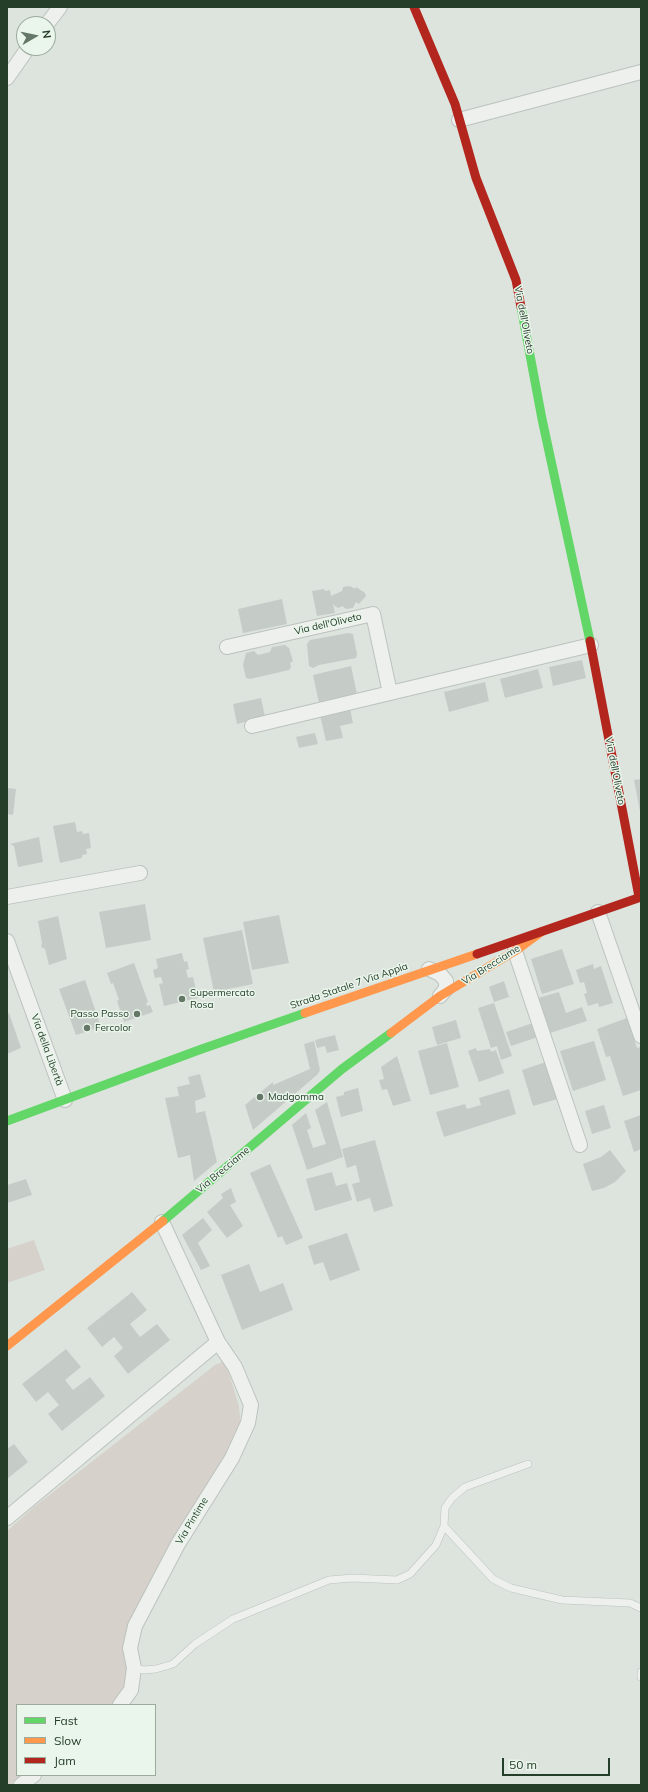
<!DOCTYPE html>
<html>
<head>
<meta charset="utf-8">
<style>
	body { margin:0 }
	#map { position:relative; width:648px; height:1792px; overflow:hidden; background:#dde4de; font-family:Mulish,sans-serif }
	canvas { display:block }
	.frame { position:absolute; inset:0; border:8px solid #243e29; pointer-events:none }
	.legend { position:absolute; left:16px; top:1704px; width:140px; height:72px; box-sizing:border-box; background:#eaf5eb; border:1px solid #9bac9d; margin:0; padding:5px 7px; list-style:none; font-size:12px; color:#243e29 }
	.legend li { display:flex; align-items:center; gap:8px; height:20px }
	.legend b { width:20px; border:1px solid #9bac9d }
	.north { position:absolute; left:16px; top:16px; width:40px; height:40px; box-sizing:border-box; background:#eaf5eb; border:1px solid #9bac9d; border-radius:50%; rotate:81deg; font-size:11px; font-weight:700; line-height:16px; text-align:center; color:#243e29 }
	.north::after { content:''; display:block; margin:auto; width:14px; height:18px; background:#657868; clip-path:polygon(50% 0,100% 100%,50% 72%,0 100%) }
	.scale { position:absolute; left:502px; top:1758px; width:108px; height:18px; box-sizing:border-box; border:2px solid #243e29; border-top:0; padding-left:5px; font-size:12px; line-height:14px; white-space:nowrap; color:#243e29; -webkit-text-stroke:3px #eaf5eb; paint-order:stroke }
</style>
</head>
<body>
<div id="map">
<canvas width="648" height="1792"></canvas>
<div class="frame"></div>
<ul class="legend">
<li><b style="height:5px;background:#63d668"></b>Fast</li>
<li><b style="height:5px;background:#ff974d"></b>Slow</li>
<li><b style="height:5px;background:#b3261e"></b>Jam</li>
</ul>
<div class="north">N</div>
<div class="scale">50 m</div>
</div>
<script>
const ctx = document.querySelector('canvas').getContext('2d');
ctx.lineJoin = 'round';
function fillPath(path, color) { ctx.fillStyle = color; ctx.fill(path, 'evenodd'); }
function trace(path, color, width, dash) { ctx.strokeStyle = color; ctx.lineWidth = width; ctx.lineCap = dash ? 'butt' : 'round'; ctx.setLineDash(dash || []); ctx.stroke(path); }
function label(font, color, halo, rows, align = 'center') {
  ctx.font = font + ' Mulish,sans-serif'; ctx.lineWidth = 3; ctx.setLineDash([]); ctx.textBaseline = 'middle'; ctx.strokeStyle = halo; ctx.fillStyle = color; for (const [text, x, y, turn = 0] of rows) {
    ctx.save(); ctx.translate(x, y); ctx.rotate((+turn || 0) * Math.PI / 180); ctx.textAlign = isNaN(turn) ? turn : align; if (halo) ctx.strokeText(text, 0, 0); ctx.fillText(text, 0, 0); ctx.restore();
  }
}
const green = new Path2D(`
	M34,1240L45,1270L7,1283V1249Z
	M225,1361L239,1406L241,1430L161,1563L130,1668L127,1685L115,1705H17V1775H25L11,1785H7V1531L34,1507L215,1365Z`);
const building = new Path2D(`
	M350,586L355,589L356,587L365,593L366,596L359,604L356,602L353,608L346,609L342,606L339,608L336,607L333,604L335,613L317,616L312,591L324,589L325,591L330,590L331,596L342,591L343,587Z
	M282,599L287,624L243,633L238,609Z
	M348,633L353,634L357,654L356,658L319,665L313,668L309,666L307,644L310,640Z
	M285,645L289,648L293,661L290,663L291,667L289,670L250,679L246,678L243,665L246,653L254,651L258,655L270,652L272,647Z
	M582,660L586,678L553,686L549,667Z
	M351,666L357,694L319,703L313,675Z
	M538,669L543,688L505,698L500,679Z
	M485,682L489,701L449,712L444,692Z
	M261,698L265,717L237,724L233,704Z
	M350,708L353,723L340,726L343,738L326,741L320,715Z
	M315,733L318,744L299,748L296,737Z
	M641,779V811H640L634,780Z
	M7,788L16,789L13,815L7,814Z
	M75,822L77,832L82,831L83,834L89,833L91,848L86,849L87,854L82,855V858L60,863L53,826Z
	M39,837L43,862L18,867L14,846L10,844Z
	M145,904L151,940L106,948L99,912Z
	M279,915L289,963L252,970L243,922Z
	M58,916L67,959L49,965L45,949L41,947L42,943L38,921Z
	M242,930L253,984L214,992L203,938Z
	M562,949L574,984L542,994L531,959Z
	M182,953L184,962L187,961L189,969L186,970L188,978L193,977L198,998L164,1006L159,984L163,983L161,977L155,978L153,970L158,968L156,959Z
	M134,963L148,1002L146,1003L147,1006L150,1005L153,1012L124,1022L117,1001L119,1000L113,983L111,984L107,973Z
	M593,964L594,969L601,966L613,1003L599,1007L598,1003L588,1006L584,994L587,993L584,982L580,983L576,970Z
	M85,980L101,1027L76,1035L59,989Z
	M504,981L509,997L494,1002L489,987Z
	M559,992L566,1013L582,1007L587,1021L550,1033L538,998Z
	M494,1003L512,1056L501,1060L497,1046L491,1048L478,1008Z
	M9,1013L21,1048L7,1054V1014Z
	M627,1018L637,1048L641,1047V1090L623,1096L610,1056L606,1057L597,1029Z
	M456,1020L461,1038L437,1045L432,1027Z
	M536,1022L541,1036L511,1046L506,1032Z
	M335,1035L339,1050L327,1053L325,1046L317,1048L315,1040Z
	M314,1041L320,1070L318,1074L253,1130L245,1105L273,1082V1085L310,1069L304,1044Z
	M594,1041L606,1080L573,1091L560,1051Z
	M447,1043L459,1087L430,1095L418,1051Z
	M476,1048L477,1051L490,1049L491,1052L496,1050L504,1073L479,1082L468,1051Z
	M397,1056L411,1101L393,1106L387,1089L382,1090L379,1080L384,1079L381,1067Z
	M549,1061L561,1098L533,1106L522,1070Z
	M200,1074L206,1097L195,1101L196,1113L205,1111L217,1162L194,1181L190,1155L178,1158L165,1098L179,1096L177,1087L190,1084L188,1077Z
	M358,1088L363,1111L341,1117L336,1097L344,1095V1092Z
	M509,1089L516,1114L444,1137L436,1112L465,1104L467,1109L481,1105L479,1098Z
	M327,1102L343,1157L307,1170L292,1125L306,1113L311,1128L307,1130L313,1148L326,1144L315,1110Z
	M604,1105L611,1128L592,1134L585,1111Z
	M641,1115V1149L634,1152L624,1121Z
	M375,1140L393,1206L374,1212L370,1198L357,1202L352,1184L360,1182L356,1165L347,1168L342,1149Z
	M610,1150L626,1171L615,1182L604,1188L592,1191L583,1164L601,1157Z
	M270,1164L303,1238L286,1245L282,1236L278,1238L250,1173Z
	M332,1172L336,1186L347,1183L352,1200L315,1211L306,1179Z
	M26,1179L32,1195L7,1203V1185Z
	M231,1188L236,1202L230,1205L243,1226L227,1238L207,1212L223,1198L221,1194Z
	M203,1218L212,1230L198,1243L210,1266L201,1270L182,1235Z
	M347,1233L360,1270L330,1281L323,1262L314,1265L308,1246Z
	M249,1264L260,1292L283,1283L293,1310L242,1330L221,1275Z
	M132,1292L147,1310L130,1324L140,1337L157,1324L170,1340L128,1374L114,1356L123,1348L114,1337L102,1347L87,1328Z
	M66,1349L81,1367L65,1380L73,1390L90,1377L105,1396L62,1431L48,1414L59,1405L48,1392L36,1402L22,1384Z
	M14,1444L28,1462L7,1479V1449Z`);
const lane = new Path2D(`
	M444,1526L493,1579L511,1588L562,1600L630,1603L641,1608
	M134,1668L143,1670L156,1669L173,1664L195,1644L233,1619L329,1580L353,1578L397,1580L410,1574L436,1545L444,1526L445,1508L452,1498L465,1487L528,1464
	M641,1672V1677`);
const street = new Path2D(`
	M47,24L60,7
	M7,78L28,48
	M459,120L641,72
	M227,647L373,614L390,693
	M252,726L591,645
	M7,897L140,873
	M598,912L641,1036
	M7,941L65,1100
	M515,951L580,1145
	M429,969L440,974L446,981V989L440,996
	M7,1518L218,1342L162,1222
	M120,1705L131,1690L134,1668L130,1648L135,1626L178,1544L232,1458L248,1423L251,1405L235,1367L218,1342
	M21,1785L34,1775`);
const fast = new Path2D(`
	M521,307L542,419L590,641
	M7,1121L199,1050L305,1013
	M163,1221L342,1069L391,1033`);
const slow = new Path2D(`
	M305,1013L477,954
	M391,1033L440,996L515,951L541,932
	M7,1346L163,1221`);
const jam = new Path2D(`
	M414,7L455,104L476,178L516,280L521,307
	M590,641L639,897
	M477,954L641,897`);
const markers = [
	[182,999,4,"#657868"],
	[137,1014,4,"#657868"],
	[87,1028,4,"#657868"],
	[260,1097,4,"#657868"]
];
const streetNames = [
	["Via dell'Oliveto",524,320,79],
	["Via dell'Oliveto",328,624,-13],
	["Via dell'Oliveto",615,771,79],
	["Via Brecciame",491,965,-32],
	["Strada Statale 7 Via Appia",349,986,-19],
	["Via della Libertà",47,1050,70],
	["Via Brecciame",223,1170,-40],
	["Via Pintime",192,1521,-59]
];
const poiNames = [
	["Supermercato",190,993],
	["Rosa",190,1005],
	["Passo Passo",129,1014,"right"],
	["Fercolor",95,1028],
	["Madgomma",268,1097]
];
fillPath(green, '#d6d1cb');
fillPath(building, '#c5ccc7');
trace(lane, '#bcc2bd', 8);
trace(street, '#bcc2bd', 16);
trace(lane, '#edf0ed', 7);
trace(street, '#edf0ed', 14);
trace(fast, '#63d668', 9);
trace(slow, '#ff974d', 9);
trace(jam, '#b3261e', 9);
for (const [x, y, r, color] of markers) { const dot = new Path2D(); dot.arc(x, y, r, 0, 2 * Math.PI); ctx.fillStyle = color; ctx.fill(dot); trace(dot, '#eaf5eb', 1.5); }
label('10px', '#243e29', '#eaf5eb', streetNames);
label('10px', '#243e29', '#eaf5eb', poiNames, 'left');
</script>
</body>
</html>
